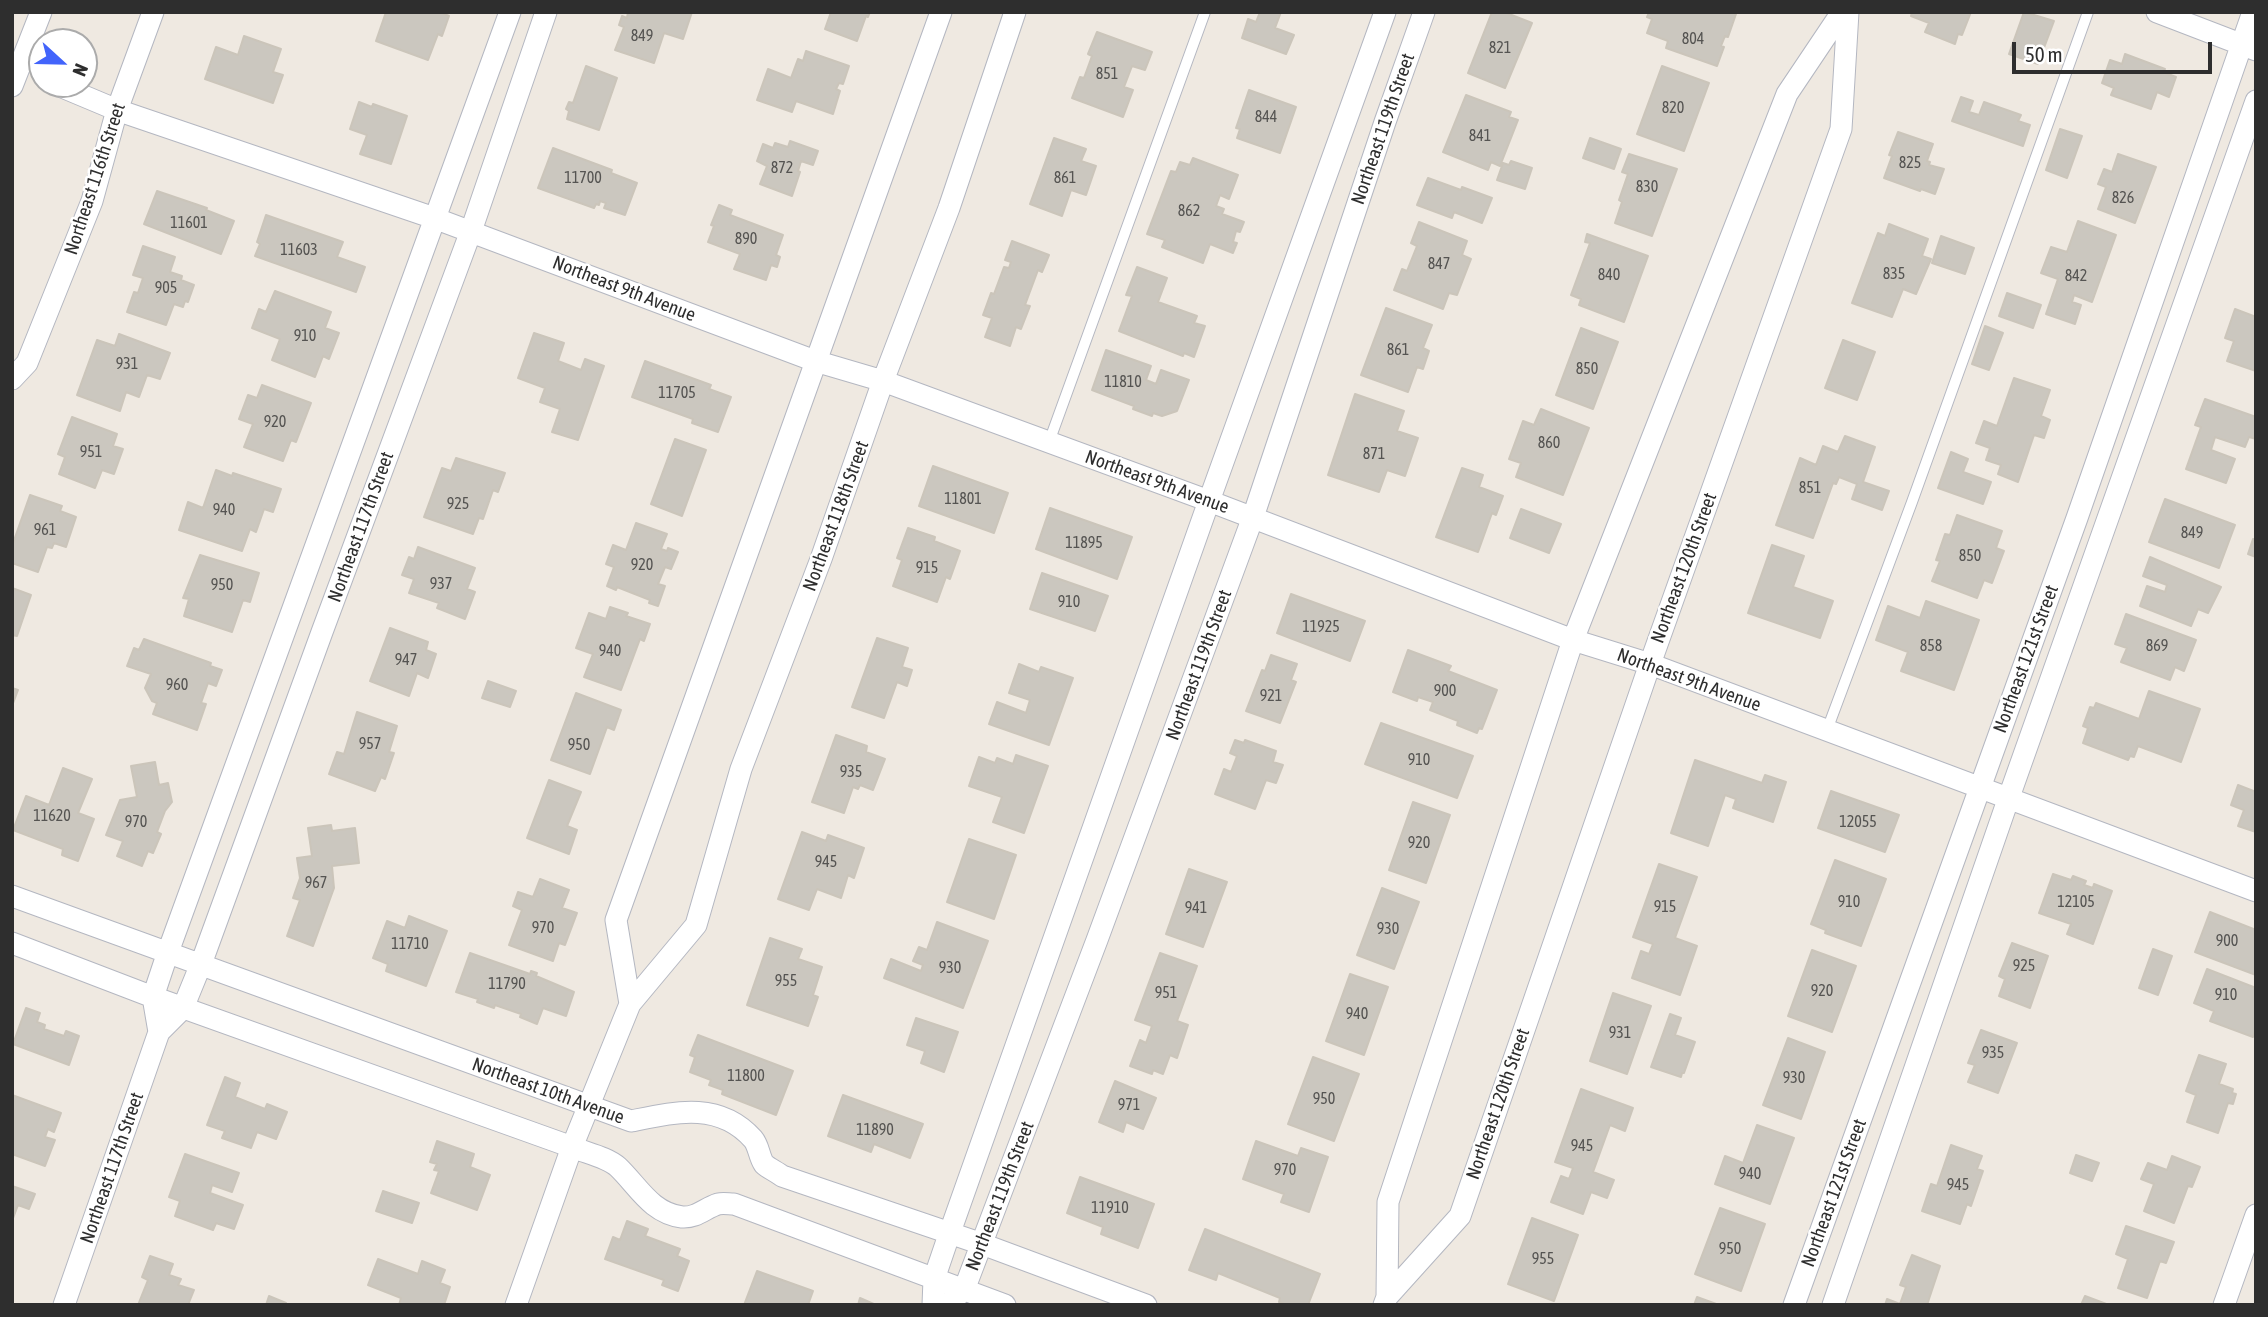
<!DOCTYPE html>
<html>
<head>
<meta charset="utf-8">
<style>
	body { margin:0 }
	#map { position:relative; width:2268px; height:1317px; overflow:hidden; background:#efe9e1; font-family:"Asap Condensed",sans-serif }
	canvas { display:block }
	.frame { position:absolute; inset:0; border:14px solid #2e2e2e; pointer-events:none }
	.north { position:absolute; left:28px; top:28px; width:70px; height:70px; box-sizing:border-box; background:#fff; border:2px solid #ababab; border-radius:50%; rotate:112deg; font-size:19px; font-weight:700; line-height:28px; text-align:center; color:#2e2e2e }
	.north::after { content:''; display:block; margin:auto; width:24px; height:32px; background:#4264fb; clip-path:polygon(50% 0,100% 100%,50% 72%,0 100%) }
	.scale { position:absolute; left:2012px; top:42px; width:200px; height:32px; box-sizing:border-box; border:4px solid #2e2e2e; border-top:0; padding-left:9px; font-size:21px; line-height:24px; white-space:nowrap; color:#2e2e2e; -webkit-text-stroke:5px #fff; paint-order:stroke }
</style>
</head>
<body>
<div id="map">
<canvas width="2268" height="1317"></canvas>
<div class="frame"></div>
<div class="north">N</div>
<div class="scale">50 m</div>
</div>
<script>
const ctx = document.querySelector('canvas').getContext('2d');
ctx.lineJoin = 'round';
function fillPath(path, color) { ctx.fillStyle = color; ctx.fill(path, 'evenodd'); }
function trace(path, color, width, dash) { ctx.strokeStyle = color; ctx.lineWidth = width; ctx.lineCap = dash ? 'butt' : 'round'; ctx.setLineDash(dash || []); ctx.stroke(path); }
function label(font, color, halo, rows, align = 'center') {
  ctx.font = font + ' "Asap Condensed",sans-serif'; ctx.lineWidth = 5; ctx.setLineDash([]); ctx.textBaseline = 'middle'; ctx.strokeStyle = halo; ctx.fillStyle = color; for (const [text, x, y, turn = 0] of rows) {
    ctx.save(); ctx.translate(x, y); ctx.rotate((+turn || 0) * Math.PI / 180); ctx.textAlign = isNaN(turn) ? turn : align; if (halo) ctx.strokeText(text, 0, 0); ctx.fillText(text, 0, 0); ctx.restore();
  }
}
const building = new Path2D(`
	M386,12H440L449,16L442,36L438,34L428,60L376,41Z
	M628,12H692L683,39L664,33L654,63L615,50L624,27L619,25L622,16L627,18Z
	M831,12H870L868,17L866,16L857,41L825,29Z
	M1260,12H1281L1275,28L1294,35L1286,54L1242,38L1248,19L1256,22Z
	M1492,12H1504L1532,23L1505,88L1468,73Z
	M1649,12H1732L1736,14L1728,37L1725,36L1721,46L1724,47L1717,66L1666,48L1668,41L1647,33L1652,19L1647,17Z
	M1912,12H1971L1962,35L1958,34L1955,44L1925,32L1929,23L1911,16Z
	M2024,12L2054,21L2038,64L2009,54Z
	M1097,32L1152,52L1145,70L1132,66L1124,87L1133,90L1123,117L1072,98L1080,77L1084,78L1092,56L1088,54Z
	M244,36L281,49L273,72L283,75L273,103L205,79L216,47L238,55Z
	M806,51L849,66L843,84L839,83L836,89L840,91L833,114L796,101L792,112L757,100L768,69L791,78L798,59L803,61Z
	M2125,54L2165,69L2163,72L2176,77L2169,97L2157,92L2151,109L2111,95L2114,88L2102,83L2110,60L2122,64Z
	M586,66L617,78L599,130L567,119L569,111L566,109L569,102L573,103Z
	M1662,66L1709,83L1684,151L1637,134Z
	M1249,90L1296,107L1280,153L1237,138L1240,129L1236,128Z
	M1466,95L1511,112L1509,117L1518,120L1500,166L1491,162L1488,170L1443,152Z
	M1961,97L1973,101L1969,112L1979,115L1984,102L2021,115L2018,121L2030,125L2023,146L1952,121Z
	M359,102L372,107L373,104L407,116L391,164L360,154L367,135L350,129Z
	M2060,129L2082,136L2067,178L2046,170Z
	M1898,132L1933,144L1927,161L1930,162L1929,165L1944,169L1935,194L1921,189L1920,191L1884,178L1892,156L1889,155Z
	M1054,138L1086,149L1081,161L1096,166L1086,195L1071,190L1062,216L1030,204Z
	M1590,138L1621,149L1614,169L1583,158Z
	M790,141L818,151L813,165L801,161L798,171L800,172L792,196L760,184L767,166L757,161L763,144L773,148L775,143L788,147Z
	M553,148L612,170L611,173L637,183L625,215L604,208L606,203L600,201L599,205L596,204L594,208L538,188Z
	M1629,154L1677,169L1652,236L1615,223L1622,202L1619,200L1628,174L1622,172Z
	M2118,154L2156,167L2135,223L2098,209L2106,187L2098,184L2104,169L2112,172Z
	M1193,158L1238,175L1229,199L1220,195L1216,206L1224,209L1222,214L1244,222L1240,232L1236,231L1233,242L1237,243L1233,253L1210,244L1203,263L1162,247L1165,240L1147,234L1171,171L1176,172L1180,162L1190,165Z
	M1511,161L1532,168L1525,189L1497,180L1503,163L1509,165Z
	M1428,178L1461,190L1462,187L1492,198L1482,223L1454,212L1452,218L1417,205Z
	M157,191L207,208L206,210L234,221L221,254L144,224Z
	M719,205L732,210L730,215L783,235L776,255L780,257L777,267L771,265L766,280L734,269L740,254L708,242L714,226L711,225Z
	M266,215L343,242L337,257L365,267L356,292L255,256L260,244L257,242Z
	M2078,221L2116,235L2092,302L2074,295L2072,302L2081,305L2075,324L2046,314L2058,279L2041,273L2051,247L2067,252Z
	M1419,222L1467,241L1462,255L1471,259L1457,295L1449,293L1443,309L1394,290L1402,269L1407,271L1417,246L1411,243Z
	M1889,224L1928,239L1922,256L1931,259L1916,294L1903,289L1892,317L1852,303L1878,233L1885,236Z
	M1587,234L1648,256L1624,322L1579,305L1581,299L1571,295L1590,243L1585,242Z
	M1941,236L1974,248L1965,274L1932,263Z
	M1012,241L1049,255L1042,272L1038,270L1025,305L1030,306L1021,329L1016,327L1010,346L985,337L992,318L983,315L991,293L994,294L1004,267L1009,268L1011,262L1005,260Z
	M143,246L175,257L170,272L182,276L181,280L194,285L188,302L185,301L183,307L174,304L166,325L127,312L134,292L138,293L143,278L133,275Z
	M1137,267L1167,278L1158,302L1197,316L1194,323L1205,326L1194,357L1184,353L1183,356L1119,331L1132,296L1126,295Z
	M275,291L331,312L325,328L339,333L329,359L323,356L315,377L272,360L280,339L252,328L259,309L266,312Z
	M2007,293L2041,305L2033,328L1999,316Z
	M1386,308L1432,325L1423,348L1429,351L1423,369L1417,367L1408,392L1361,375Z
	M2235,309L2256,317V371L2227,361L2234,341L2225,338Z
	M1985,326L2003,333L1989,370L1972,364Z
	M1581,328L1618,342L1593,409L1556,395Z
	M534,333L564,343L558,361L581,370L585,359L604,366L578,440L552,432L560,409L540,402L545,388L518,378Z
	M119,334L170,353L160,379L147,375L139,397L126,392L120,411L77,395L97,340L115,346Z
	M1843,340L1875,352L1857,400L1825,388Z
	M1106,350L1151,366L1146,380L1156,384L1161,370L1189,380L1177,411L1162,416L1153,413L1152,416L1133,409L1134,406L1092,390Z
	M645,361L711,385L709,389L731,397L718,432L692,423L693,419L632,397Z
	M2014,378L2050,390L2041,416L2050,420L2044,438L2034,435L2018,482L1998,474L2001,465L1986,460L1990,448L1976,443L1984,421L1997,426Z
	M262,385L311,403L296,442L291,440L283,461L244,447L253,424L239,419L248,395L257,398Z
	M1355,394L1404,411L1397,431L1418,438L1405,476L1387,470L1379,492L1328,475Z
	M2205,399L2256,417V439L2249,437L2245,447L2215,437L2211,450L2235,459L2226,483L2186,469L2201,427L2195,425Z
	M1541,409L1589,428L1563,495L1516,477L1521,463L1509,459L1523,421L1534,425Z
	M72,417L117,434L113,446L123,449L114,474L102,470L95,488L59,474L65,457L58,454Z
	M1845,436L1875,447L1863,482L1889,491L1882,510L1852,499L1857,484L1839,477L1836,484L1833,483L1813,538L1776,525L1800,458L1816,465L1823,446L1838,452Z
	M675,439L706,450L682,516L651,504Z
	M1951,452L1968,459L1963,472L1991,482L1983,504L1938,488Z
	M456,458L505,473L498,492L493,490L483,519L479,518L473,534L424,517L442,468L451,471Z
	M933,466L1008,493L994,533L919,506Z
	M1462,468L1483,475L1479,487L1503,496L1496,515L1492,513L1478,552L1436,537Z
	M216,470L232,476L233,473L281,489L273,512L264,509L256,532L250,529L242,551L179,530L188,502L203,508Z
	M30,495L62,506L60,511L76,517L66,547L54,543L52,548L47,547L38,572L12,563V546Z
	M2165,499L2235,525L2219,568L2149,542Z
	M1050,508L1132,537L1117,579L1036,549Z
	M1521,509L1561,524L1549,553L1510,538Z
	M1957,515L2002,531L1996,548L2004,551L1992,583L1984,580L1977,598L1932,581L1940,561L1936,560L1945,534L1950,535Z
	M636,523L667,534L661,549L667,551L668,548L678,552L671,569L665,567L658,584L665,586L658,606L649,603L650,600L617,587L616,590L607,586L614,567L606,564L613,545L626,550Z
	M908,528L935,537L934,541L960,551L950,579L946,577L937,602L893,586L902,560L897,558Z
	M2253,539L2256,540V557L2248,554Z
	M1772,545L1804,556L1793,587L1833,601L1820,638L1748,613Z
	M418,547L475,568L467,589L475,592L465,619L437,608L439,603L409,593L414,579L402,575L409,557L414,559Z
	M200,555L259,573L250,602L243,600L232,632L184,616L189,599L183,598Z
	M2150,557L2221,587L2208,613L2198,609L2191,626L2140,606L2147,586L2165,592L2167,585L2143,576Z
	M1042,573L1108,596L1095,631L1030,609Z
	M12,588L31,595L17,636L12,635Z
	M1291,594L1365,621L1350,661L1277,633Z
	M1926,601L1979,620L1954,690L1901,671L1908,652L1876,640L1888,606L1920,618Z
	M610,607L628,613L626,616L650,624L644,641L640,639L621,690L584,677L593,654L576,648L589,613L606,619Z
	M2126,614L2196,640L2184,671L2175,667L2170,680L2121,662L2127,648L2115,644Z
	M390,628L428,642L426,650L436,654L428,678L417,673L409,696L370,681Z
	M877,638L908,648L902,667L912,670L907,686L897,682L884,718L852,707Z
	M144,639L211,663L210,666L222,670L216,686L208,683L201,703L206,704L197,730L153,714L157,703L152,701L145,688L151,674L127,666L134,648L139,650Z
	M1408,650L1451,666L1448,671L1497,690L1482,729L1479,728L1477,733L1457,725L1458,721L1430,710L1433,702L1418,697L1417,701L1393,692Z
	M1271,655L1297,664L1291,680L1296,682L1280,723L1246,711L1262,670L1265,671Z
	M1019,664L1039,672L1041,667L1073,678L1049,745L989,724L997,702L1026,713L1030,700L1009,693Z
	M488,681L516,691L510,707L482,698Z
	M12,688L18,690L12,706Z
	M2149,691L2200,709L2181,762L2138,746L2134,757L2130,756L2128,760L2083,743L2088,728L2083,726L2090,707L2094,708L2096,703L2139,719Z
	M576,693L621,710L614,730L607,727L590,774L551,760Z
	M357,712L397,726L389,752L394,753L385,779L381,777L375,791L329,774L337,752L344,754Z
	M1381,723L1473,756L1457,798L1365,764Z
	M836,735L867,746L866,752L885,759L873,790L860,785L858,789L853,787L844,813L812,802Z
	M1235,740L1244,743L1245,740L1276,751L1273,762L1283,765L1276,783L1266,780L1255,809L1215,794L1224,769L1231,772L1237,756L1230,753Z
	M1016,755L1048,766L1024,833L993,822L1002,797L969,786L979,757L995,763L997,758L1013,764Z
	M1695,760L1762,783L1765,775L1786,782L1773,822L1733,808L1736,799L1725,795L1708,846L1671,833Z
	M155,762L159,785L168,783L172,802L165,811L157,832L161,834L153,853L148,851L142,866L117,856L123,841L106,835L120,800L137,797L131,766Z
	M63,768L92,779L78,813L94,819L78,861L62,855L63,849L13,830L26,796L49,805Z
	M549,780L581,792L567,826L577,830L569,854L527,838Z
	M2238,785L2256,792V832L2238,826L2244,810L2231,805Z
	M1831,791L1899,815L1885,852L1818,828Z
	M1413,802L1450,815L1426,883L1389,870Z
	M331,825L332,831L355,828L359,863L332,866L334,888L313,946L287,936L300,900L293,898L300,878L297,858L312,856L308,828Z
	M802,832L826,841L828,835L864,848L854,878L848,875L841,898L817,889L809,910L778,899Z
	M969,839L1016,855L994,919L947,902Z
	M1835,860L1886,879L1861,946L1825,933L1826,930L1811,924Z
	M1659,864L1697,877L1675,938L1697,946L1680,995L1632,978L1641,951L1649,954L1653,944L1633,937Z
	M1189,869L1227,882L1203,947L1166,934Z
	M2053,874L2071,880L2073,876L2086,881L2084,885L2093,888L2094,884L2112,891L2093,944L2067,934L2071,924L2039,913Z
	M540,879L569,890L562,908L577,913L565,945L559,943L553,961L509,945L522,910L513,906L518,892L533,897Z
	M1382,888L1419,902L1394,969L1357,955Z
	M2210,912L2256,930V975L2195,952Z
	M409,916L447,931L426,986L386,971L388,964L373,958L387,921L405,928Z
	M937,922L988,941L963,1008L884,978L891,959L921,971L923,965L913,961L919,947L927,950Z
	M770,938L802,949L798,959L822,967L813,995L818,997L808,1026L747,1005Z
	M2012,943L2048,956L2030,1008L1999,996L2005,979L1999,976Z
	M2153,949L2172,956L2158,995L2139,988Z
	M1812,950L1856,966L1832,1032L1788,1016Z
	M470,953L530,974L531,971L537,973L536,976L574,992L566,1016L543,1008L537,1024L520,1017L521,1014L495,1005L494,1008L477,1002L478,999L456,992Z
	M1160,953L1197,966L1177,1021L1188,1025L1177,1058L1170,1055L1163,1074L1153,1070L1152,1074L1130,1066L1140,1040L1146,1043L1152,1026L1135,1020Z
	M2207,969L2256,988V1028L2253,1037L2210,1021L2214,1011L2194,1003Z
	M1350,974L1388,987L1364,1055L1326,1041Z
	M1613,993L1651,1006L1627,1074L1590,1061Z
	M26,1008L40,1013L37,1022L45,1025L44,1029L64,1036L66,1031L79,1036L69,1065L13,1044Z
	M1670,1014L1681,1018L1675,1035L1695,1042L1684,1073H1682L1681,1077L1651,1067Z
	M916,1018L958,1032L944,1072L921,1063L925,1051L907,1045Z
	M1981,1030L2017,1043L1998,1093L1968,1082L1975,1065L1968,1063Z
	M698,1035L793,1071L776,1115L722,1094L723,1090L709,1085L711,1080L690,1072L695,1057L690,1055Z
	M1788,1038L1825,1052L1801,1119L1763,1105Z
	M2199,1055L2226,1064L2219,1084L2233,1089L2232,1093L2236,1094L2233,1104L2228,1103L2218,1133L2187,1122L2196,1095L2186,1091Z
	M1313,1057L1359,1074L1334,1141L1288,1124Z
	M225,1077L240,1083L235,1097L265,1109L267,1104L287,1112L276,1139L257,1132L251,1148L222,1138L225,1131L207,1125Z
	M1115,1081L1156,1098L1143,1129L1126,1122L1123,1132L1099,1122Z
	M1581,1089L1633,1108L1625,1131L1610,1125L1593,1172L1614,1180L1607,1198L1591,1192L1583,1214L1551,1202L1561,1176L1569,1179L1573,1168L1555,1162Z
	M12,1095L61,1113L54,1132L48,1129L45,1137L55,1140L45,1166L12,1154Z
	M843,1095L923,1124L910,1158L874,1144L871,1152L828,1136Z
	M1757,1125L1794,1138L1770,1204L1715,1184L1725,1156L1743,1163Z
	M437,1141L474,1154L470,1167L490,1175L477,1210L431,1193L439,1171L434,1170L437,1164L430,1162Z
	M1256,1141L1298,1156L1301,1148L1328,1157L1309,1212L1281,1202L1284,1194L1243,1179Z
	M1951,1145L1982,1156L1977,1169L1983,1171L1971,1206L1967,1204L1960,1224L1922,1211L1931,1184L1937,1186Z
	M185,1154L239,1173L232,1192L212,1185L210,1193L243,1205L234,1229L216,1223L213,1230L175,1216L180,1201L169,1197Z
	M2076,1155L2099,1163L2092,1181L2070,1173Z
	M2172,1156L2200,1167L2192,1187L2188,1186L2174,1223L2144,1211L2154,1184L2141,1179L2148,1163L2167,1170Z
	M1080,1177L1154,1204L1138,1248L1101,1234L1103,1227L1067,1213Z
	M12,1186L35,1194L29,1209L18,1205L12,1221Z
	M383,1191L419,1203L412,1223L376,1211Z
	M1720,1208L1765,1224L1741,1291L1695,1274Z
	M1532,1218L1578,1235L1554,1301L1508,1284Z
	M627,1221L648,1229L645,1236L680,1249L677,1256L689,1261L678,1291L662,1285L664,1280L605,1259L613,1237L620,1240Z
	M2126,1226L2174,1242L2166,1263L2160,1261L2147,1298L2118,1288L2128,1259L2116,1254Z
	M1205,1229L1320,1274L1308,1305H1287L1279,1302L1280,1298L1218,1273L1216,1280L1189,1270Z
	M1912,1255L1940,1266L1927,1305H1885L1887,1299L1900,1304L1906,1287L1900,1285Z
	M150,1256L173,1264L169,1275L181,1279L178,1285L194,1290L188,1305H138L148,1280L142,1277Z
	M378,1259L418,1274L422,1261L445,1270L440,1283L450,1287L444,1305H399L401,1298L368,1285Z
	M757,1271L813,1291L808,1305H744Z
	M269,1296L286,1303L285,1305H266Z
	M2085,1296L2109,1305H2081Z
	M1697,1297L1719,1305H1694Z
	M860,1298L876,1305H858Z`);
const lane = new Path2D(`
	M1049,442L1205,12
	M1827,730L1912,502L2088,12`);
const street = new Path2D(`
	M2157,12L2256,50
	M55,84L117,110L434,218L815,361L883,381L1209,501L1573,640L1650,664L2256,891
	M12,86L41,12
	M12,379L27,363L92,201L117,110L153,12
	M12,896L631,1121C675,1112 719,1101 753,1139C759,1146 759,1157 764,1164C768,1168 777,1172 782,1176L982,1244L1146,1305
	M12,943L153,997L572,1147C586,1153 607,1157 618,1167C638,1186 651,1213 682,1217C697,1218 705,1208 718,1204C723,1203 729,1204 734,1204L1005,1305
	M630,1004L616,920L941,12
	M159,1032L153,997L168,952L510,12
	M1387,1297L1388,1202L1573,640L1787,94L1842,12
	M64,1305L159,1032L183,1008L201,964L322,632L471,231L546,12
	M516,1305L572,1147L630,1004L696,925L741,769L821,559L883,381L949,208L1015,12
	M933,1305L934,1279L950,1232L1209,501L1385,12
	M947,1305L964,1290L1097,940L1253,517L1385,122L1424,12
	M1384,1305L1387,1297L1460,1216L1650,664L1841,129L1848,12
	M1794,1305L2077,518L2253,12
	M1833,1305L2009,797L2256,101
	M2224,1305L2256,1215`);
const numberNames = [
	["849",642,36],
	["804",1693,39],
	["821",1500,48],
	["851",1107,74],
	["820",1673,108],
	["844",1266,117],
	["841",1480,136],
	["825",1910,163],
	["872",782,168],
	["11700",583,178],
	["861",1065,178],
	["830",1647,187],
	["826",2123,198],
	["862",1189,211],
	["11601",189,223],
	["890",746,239],
	["11603",299,250],
	["847",1439,264],
	["835",1894,274],
	["840",1609,275],
	["842",2076,276],
	["905",166,288],
	["910",305,336],
	["861",1398,350],
	["931",127,364],
	["850",1587,369],
	["11810",1123,382],
	["11705",677,393],
	["920",275,422],
	["860",1549,443],
	["951",91,452],
	["871",1374,454],
	["851",1810,488],
	["11801",963,499],
	["925",458,504],
	["940",224,510],
	["961",45,530],
	["849",2192,533],
	["11895",1084,543],
	["850",1970,556],
	["920",642,565],
	["915",927,568],
	["937",441,584],
	["950",222,585],
	["910",1069,602],
	["11925",1321,627],
	["858",1931,646],
	["869",2157,646],
	["940",610,651],
	["947",406,660],
	["960",177,685],
	["900",1445,691],
	["921",1271,696],
	["957",370,744],
	["950",579,745],
	["910",1419,760],
	["935",851,772],
	["11620",52,816],
	["970",136,822],
	["12055",1858,822],
	["920",1419,843],
	["945",826,862],
	["967",316,883],
	["910",1849,902],
	["12105",2076,902],
	["915",1665,907],
	["941",1196,908],
	["970",543,928],
	["930",1388,929],
	["900",2227,941],
	["11710",410,944],
	["925",2024,966],
	["930",950,968],
	["955",786,981],
	["11790",507,984],
	["920",1822,991],
	["951",1166,993],
	["910",2226,995],
	["940",1357,1014],
	["931",1620,1033],
	["935",1993,1053],
	["11800",746,1076],
	["930",1794,1078],
	["950",1324,1099],
	["971",1129,1105],
	["11890",875,1130],
	["945",1582,1146],
	["970",1285,1170],
	["940",1750,1174],
	["945",1958,1185],
	["11910",1110,1208],
	["950",1730,1249],
	["955",1543,1259]
];
const streetNames = [
	["Northeast 119th Street",1383,129,-71],
	["Northeast 116th Street",95,179,-72],
	["Northeast 9th Avenue",624,289,21],
	["Northeast 9th Avenue",1157,482,20],
	["Northeast 118th Street",836,516,-70],
	["Northeast 117th Street",361,527,-70],
	["Northeast 120th Street",1684,568,-70],
	["Northeast 121st Street",2026,659,-70],
	["Northeast 119th Street",1199,665,-70],
	["Northeast 9th Avenue",1689,680,20],
	["Northeast 10th Avenue",548,1091,20],
	["Northeast 120th Street",1498,1104,-71],
	["Northeast 117th Street",112,1168,-71],
	["Northeast 121st Street",1834,1193,-70],
	["Northeast 119th Street",1000,1196,-69]
];
fillPath(building, '#cbc7bf');
trace(building, '#cbc5ba', 2);
trace(lane, '#b4b7c1', 12);
trace(street, '#b4b7c1', 23);
trace(lane, '#fff', 10);
trace(street, '#fff', 21);
label('16px', '#555452', null, numberNames);
label('19px', '#2e2e2e', '#fff', streetNames);
</script>
</body>
</html>
